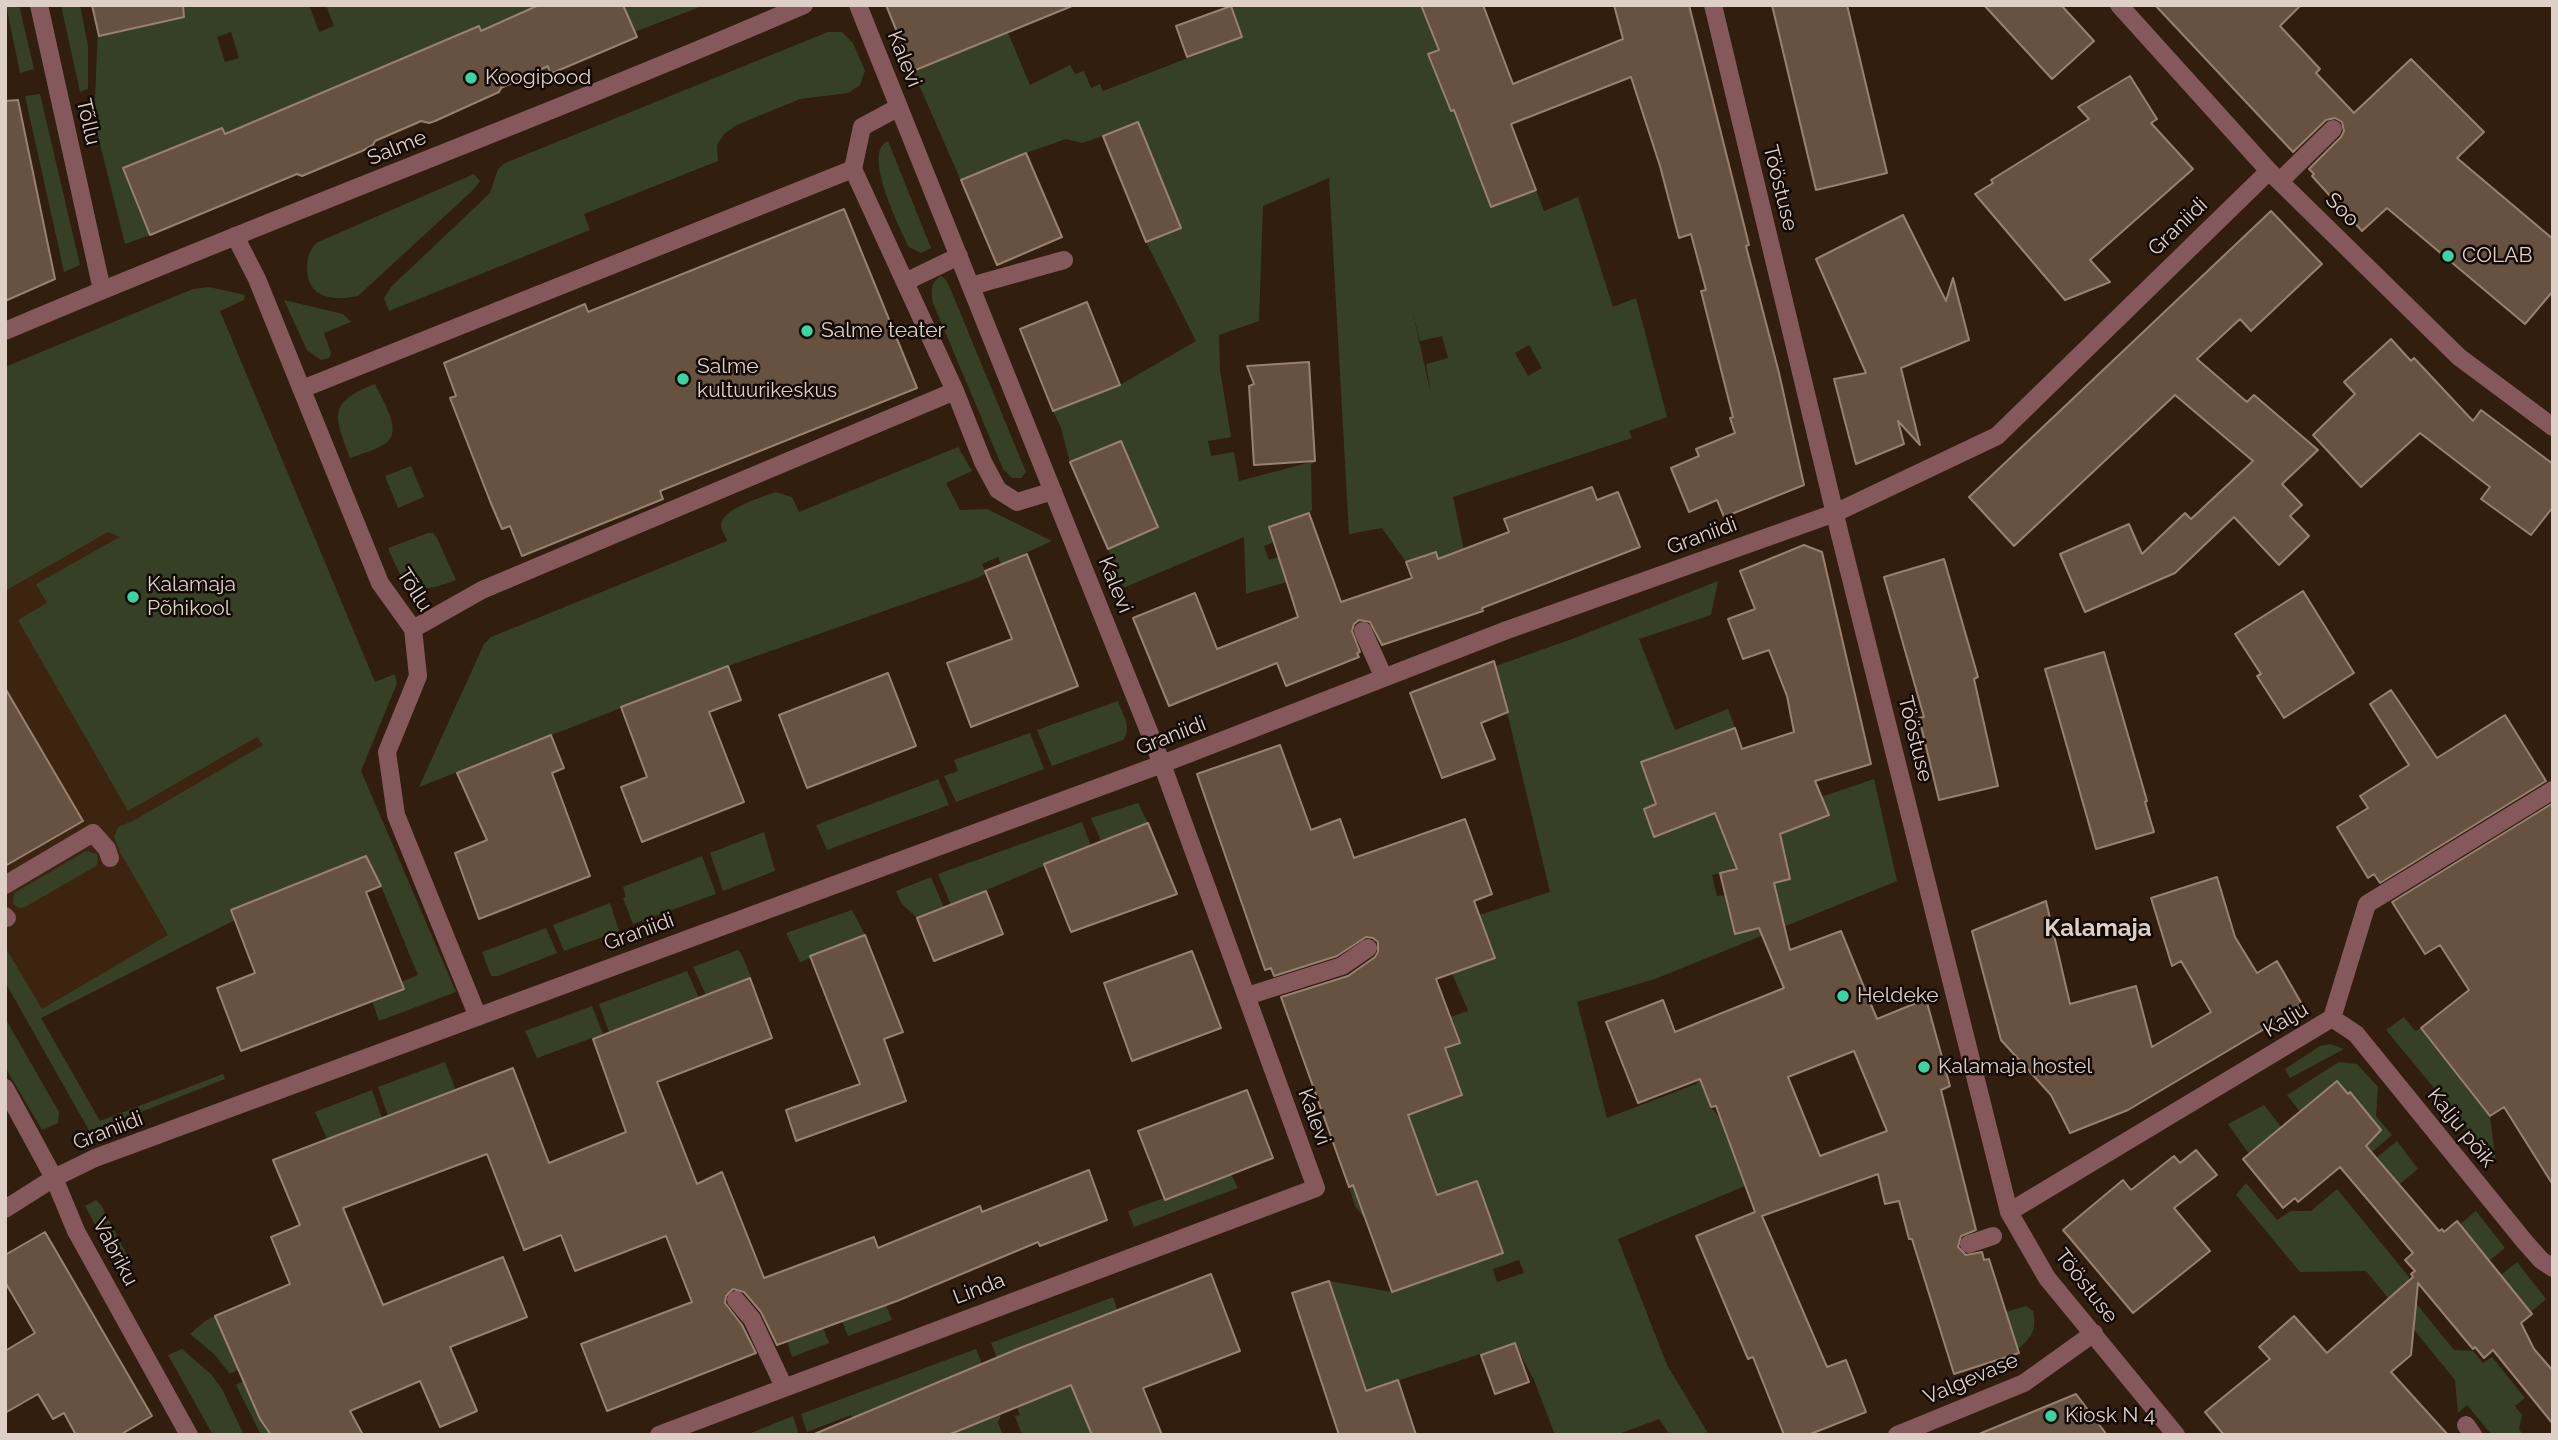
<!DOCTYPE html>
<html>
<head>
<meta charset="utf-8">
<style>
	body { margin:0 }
	#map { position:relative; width:2558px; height:1440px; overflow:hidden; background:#311e0f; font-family:Raleway,sans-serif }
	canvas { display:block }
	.frame { position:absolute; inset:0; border:7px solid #ded0c7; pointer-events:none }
</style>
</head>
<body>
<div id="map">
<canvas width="2558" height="1440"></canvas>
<div class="frame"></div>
</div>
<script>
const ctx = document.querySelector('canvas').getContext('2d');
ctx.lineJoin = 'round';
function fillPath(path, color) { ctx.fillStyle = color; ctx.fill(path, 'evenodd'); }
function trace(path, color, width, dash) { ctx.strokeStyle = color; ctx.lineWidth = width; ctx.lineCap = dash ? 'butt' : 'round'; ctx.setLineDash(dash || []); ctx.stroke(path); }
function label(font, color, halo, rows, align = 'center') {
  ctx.font = font + ' Raleway,sans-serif'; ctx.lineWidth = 5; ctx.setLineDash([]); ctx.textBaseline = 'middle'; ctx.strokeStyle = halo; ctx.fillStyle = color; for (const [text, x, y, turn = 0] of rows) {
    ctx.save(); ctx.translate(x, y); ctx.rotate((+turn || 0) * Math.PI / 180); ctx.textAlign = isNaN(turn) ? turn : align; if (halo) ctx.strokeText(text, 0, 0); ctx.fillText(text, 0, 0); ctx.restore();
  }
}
const built = new Path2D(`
	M5,367L366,856L231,910L235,920L30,1024L5,982Z`);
const green = new Path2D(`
	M6,5H19L34,69L20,73Z
	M61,5H80L88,46V89L80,92Z
	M166,5H309L319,32L334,26L326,5H539L525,12L549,69L504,86L394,63L419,124L378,140L353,80L267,116L292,177L249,194L222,128L150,235L125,244L94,120L98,30L103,35L169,20ZM231,32L239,58L225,62L217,37Z
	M623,5H702L703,6L634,32Z
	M1231,5H1421L1439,50L1428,55L1451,111L1483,97L1490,114L1515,132L1469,150L1491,207L1536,190L1544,211L1578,197L1613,307L1636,298L1667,417L1629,431L1632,438L1453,497L1465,555L1440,564L1435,552L1406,562L1382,528L1349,534L1329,178L1263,206L1259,321L1219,335L1220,370L1231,437L1208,441L1211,456L1234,452L1239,481L1315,461L1311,465L1312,510L1309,513L1269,527L1274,542L1264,546L1269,560L1278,557L1285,576L1327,570L1246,594L1244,537L1123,588L1108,549L1158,527L1121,441L1070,462L1061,428L1053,411L1120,385L1196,341L1146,242L1103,136L1082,143L1066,139L1026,153L961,181L913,71L1008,33L1030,85L1070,65L1075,74L1084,71L1091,88L1100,84L1103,91L1242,37ZM1412,310L1420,341L1442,336L1448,358L1426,364L1431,394ZM1529,345L1542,368L1528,376L1515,353Z
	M828,32H842L853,43L865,71L860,85L848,93L800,99L737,125L724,134L717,145L718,161L584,214L590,230L389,311L384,298L391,287L490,193L498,169L505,163Z
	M40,94L80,265L64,272L25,96Z
	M888,141L931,248L921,253L909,247C900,229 861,151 888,141Z
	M474,174L480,181L472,191L358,296C334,301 308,299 307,269C307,258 309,251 316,243Z
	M941,276L946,280L950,288L1026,472L1021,478H1012L1003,469L933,303C931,291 930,283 941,276Z
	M209,287L245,295L244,300L220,311L375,682L395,674L397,683L361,771L456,992L379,1021L372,1001L401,982L418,975L381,886L365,857L231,910L235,920L41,1018L100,1121L223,1074L225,1079L90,1132L5,982V947L42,1009L168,935L120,852L114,837L118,827L133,821L263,745L257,737L128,811L18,620L47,603L36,584L120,537L108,532L5,591V367L193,289Z
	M284,300L343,314L351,322L324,333L331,353L329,358L321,360L307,350Z
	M375,384C381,398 404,431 386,443C376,450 361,454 350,458C335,416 326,403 375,384Z
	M958,447L972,471L946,483L960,510L987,509L1052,541L1001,564L998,557L982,564L986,574L972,580L728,666L419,787L484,644L491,637L727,541C726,537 721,530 721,526C720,509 763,497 776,492L792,497L799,512Z
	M411,466L424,497L398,508L385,476Z
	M428,533H433L437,538L456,580C412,597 405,589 388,548Z
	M1718,581L1711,615L1639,639L1675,730L1728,709L1735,728L1641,762L1656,804L1654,837L1759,796L1723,832L1731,853L1828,815L1821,797L1874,779L1897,881L1655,979L1577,1002L1607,1118L1696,1084L1700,1079L1711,1107L1722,1121L1745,1186L1618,1239L1667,1365L1709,1435H1670L1659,1419L1616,1435H1555L1534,1380L1514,1343L1366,1391L1329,1281L1392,1292L1458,1268L1496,1236L1477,1181L1366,1220L1355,1206L1349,1187L1424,1160L1405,1107L1408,1062L1459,1043L1450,1017L1468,1011L1452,973L1495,957L1479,915L1550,892L1496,666L1572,639ZM1768,862H1786L1790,879L1774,883L1735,933L1725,895L1717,896L1712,875ZM1519,1260L1524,1273L1497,1282L1493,1269Z
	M1118,701C1122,714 1133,728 1123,740L1052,766L1037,730Z
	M1030,733L1044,769L956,802L944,776L958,771L954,760Z
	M938,779L949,805L827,850L816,825Z
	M1138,803L1148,823L1101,841L1091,818Z
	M1082,822L1091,846L951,905L938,874Z
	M764,832L775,871L723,891L710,853Z
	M86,851L97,854L98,861L96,866L25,907L19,908L13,904L14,893Z
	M702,856L716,894L633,924L623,898L626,897L623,887Z
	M931,877L944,908L917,918L901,903L896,891Z
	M610,903L619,931L564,951L553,925Z
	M852,910L865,935L810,956L811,958L800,962L786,933Z
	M546,928L557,953L498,976H491L482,952Z
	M738,950L741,953L751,977L706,995L693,967Z
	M687,971L699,998L609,1032L599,1004Z
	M592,1006L603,1034L537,1058L525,1031Z
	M2404,1017L2415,1031L2421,1028L2490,1116L2496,1163L2386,1030Z
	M5,1018L59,1112L58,1123L42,1130L5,1067Z
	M2330,1044L2344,1049L2290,1078L2285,1069L2320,1046Z
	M445,1062L456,1091L388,1116L378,1087Z
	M2339,1062L2357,1064L2378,1087L2376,1116L2392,1135L2346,1174L2340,1168L2372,1141L2371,1138L2381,1129L2350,1092L2348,1094L2337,1081L2300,1112L2287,1095Z
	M372,1090L382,1118L327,1139L315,1112Z
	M2264,1105L2281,1127L2249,1154L2228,1124Z
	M2397,1141L2418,1169L2373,1206L2350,1179Z
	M1231,1174L1238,1188L1134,1227L1128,1211Z
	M2246,1183L2277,1220L2291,1211H2311L2337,1189L2409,1277L2406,1291L2454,1350L2473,1351L2483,1363L2492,1357L2525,1398L2515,1406L2522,1415L2519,1429L2523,1435H2492L2467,1405L2458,1413L2455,1380L2366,1271L2300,1272L2236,1195Z
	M96,1200L101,1205L128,1257L127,1267L119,1268L85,1206Z
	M2476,1211L2505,1248L2489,1261L2459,1225Z
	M2517,1262L2546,1299L2531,1312L2501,1275Z
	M1113,1297L1151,1409L1091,1433L1092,1435H1022L1015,1416L1020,1415L991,1343ZM1096,1318L1117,1367L1019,1349Z
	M886,1305L892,1320L848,1336L842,1321Z
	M2026,1306L2033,1311C2037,1330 2032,1337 2017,1350L2006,1312Z
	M215,1316L239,1369L230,1374L214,1354L190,1334L205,1321Z
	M823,1328L829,1343L792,1357L787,1341Z
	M182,1349L212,1375L222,1389L244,1435H213L168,1355Z
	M976,1349L982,1364L898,1399L913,1435H859L851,1415L807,1432L801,1414Z
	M244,1381L260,1419L271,1435H261L236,1385Z
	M1002,1412L998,1423L1003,1435H948Z
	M793,1416L799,1435H746Z`);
const building = new Path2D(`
	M92,5H183L184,17L99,36Z
	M539,5H623L637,37L550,74L548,66L501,88L499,92L435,121L429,123L421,121L375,141L373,145L362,151L302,176L297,174L150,235L123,168L222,128L225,134L479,26L481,31Z
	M886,5H1072V6L913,71Z
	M1421,5H1483L1513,84L1623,39L1614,5H1689L1749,245L1746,246L1779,373L1804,485L1724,517L1717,500L1689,512L1671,468L1699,456L1696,449L1735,433L1730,418L1733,417L1701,291L1706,290L1691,234L1679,238L1660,166L1631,77L1511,124L1536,190L1491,207L1454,110L1451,111L1428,54L1439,50Z
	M1772,5H1847L1887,173L1816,190Z
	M1984,5H2061L2094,41L2052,79Z
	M2155,5H2301L2280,26L2320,69L2316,73L2354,113L2411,59L2484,132L2457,158L2553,239V291L2525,324L2387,208L2362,231L2312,176L2314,174L2309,169L2341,137L2344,131L2342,122L2335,118L2326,120L2293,152Z
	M1231,6L1242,37L1187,57L1176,26Z
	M2130,76L2157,119L2151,123L2193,169L2090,260L2110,282L2065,300L1975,194L1993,183L1991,180L2089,119L2078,107Z
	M18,100L55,279L5,301V101Z
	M1138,122L1181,228L1146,242L1103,136Z
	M1026,153L1062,237L997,265L961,180Z
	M844,209L917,388L660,491L663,499L522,556L510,526L502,529L490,501L450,398L456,396L444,363L585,304L588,312Z
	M2271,211L2322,264L2251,331L2240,319L2197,359L2247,402L2254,395L2318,450L2282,484L2302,505L2290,516L2309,536L2279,565L2234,517L2175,573L2085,612L2060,554L2129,524L2142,554L2185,513L2191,519L2253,461L2175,395L2014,546L1969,497Z
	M1903,215L1946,301L1953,278L1969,340L1901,368L1920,445L1898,421L1904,444L1856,464L1834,379L1866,373L1816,259Z
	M1087,302L1120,385L1053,411L1020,329Z
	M2391,339L2411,361L2414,358L2473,421L2481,410L2553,464V507L2531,535L2481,499L2490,487L2420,433L2361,487L2313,435L2355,394L2344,382Z
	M1309,362L1315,461L1254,465L1249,386L1254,384L1247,366Z
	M1121,441L1158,527L1108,549L1070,462Z
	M1592,487L1597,500L1618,492L1640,547L1482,608L1483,611L1382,645L1370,622L1359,620L1354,624L1352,631L1360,652L1357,653L1359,657L1286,686L1277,663L1169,706L1133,618L1195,593L1217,649L1298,617L1269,527L1309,513L1341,602L1412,578L1406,562L1436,552L1438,559L1509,532L1504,519Z
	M1804,545L1822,552L1871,764L1815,781L1829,815L1780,834L1790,879L1774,883L1790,950L1841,931L1877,1019L1926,999L1950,1086L1941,1090L1976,1230L1961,1236L1958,1247L1966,1255L1982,1252L1984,1260L1989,1259L2019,1353L1954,1374L1912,1239H1909L1899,1201L1885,1204L1878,1174L1762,1216L1827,1367L1846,1360L1866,1412L1808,1435H1784L1753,1357L1748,1359L1696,1236L1755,1212L1716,1106L1711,1107L1700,1079L1638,1103L1606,1022L1663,1000L1675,1032L1784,988L1759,928L1735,934L1720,873L1737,869L1715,813L1654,837L1644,809L1656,804L1641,762L1735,728L1742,749L1794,732L1787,696L1769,650L1743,659L1728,619L1755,609L1740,571ZM1854,1051L1887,1131L1820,1156L1788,1077Z
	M1027,554L1078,686L971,727L947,663L1012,639L985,571Z
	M1944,559L1978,677L1974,679L1998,786L1939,800L1919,718L1924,717L1884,577Z
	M2303,591L2354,673L2284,718L2257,676L2261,674L2235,634Z
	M2104,652L2147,801L2145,802L2154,832L2096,849L2045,669Z
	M1494,661L1508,712L1481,723L1495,759L1442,778L1410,693Z
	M728,666L741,700L709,712L744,802L642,842L621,787L647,777L621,707Z
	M888,673L916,746L807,788L779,715Z
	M5,688L83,821L5,866Z
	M2391,690L2437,758L2505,715L2546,781L2380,883L2374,874L2368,878L2337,827L2368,808L2360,796L2409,765L2370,704Z
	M551,735L564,768L552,773L590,876L479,919L455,853L487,840L457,773Z
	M1280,745L1311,830L1340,819L1354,858L1465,819L1492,894L1474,901L1495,958L1436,979L1460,1043L1445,1048L1462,1095L1408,1115L1437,1195L1477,1181L1503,1253L1392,1292L1353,1185L1349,1187L1281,997L1348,976L1375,957L1378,952V942L1373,938L1366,937L1337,956L1274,976L1271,968L1265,970L1197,774Z
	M2553,803V1185L2504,1107L2490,1116L2421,1028L2469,990L2440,945L2425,954L2392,902Z
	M1148,823L1177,894L1071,932L1044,864Z
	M366,856L381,886L366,892L404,989L241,1051L217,988L255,973L231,910Z
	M2217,877L2235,937L2257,973L2277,961L2303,1006L2128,1110L2070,1133L2051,1095L2001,1040L1972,931L2046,901L2070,1004L2136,986L2152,1047L2211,1012L2181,961L2172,966L2151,898Z
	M986,891L1003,934L934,961L917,918Z
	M865,935L903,1032L884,1039L906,1101L796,1141L786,1110L860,1084L810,956Z
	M1192,951L1221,1028L1132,1061L1104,983Z
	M750,978L772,1038L657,1082L697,1184L722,1172L764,1278L874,1237L878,1248L980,1206L982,1212L1089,1170L1107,1220L1040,1246L1038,1242L897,1301L777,1345L761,1312L744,1292L733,1289L726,1296L725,1303L742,1325L756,1353L607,1411L581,1344L692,1302L666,1236L575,1271L561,1235L524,1250L487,1154L343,1208L383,1305L503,1257L527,1317L450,1347L477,1411L440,1427L420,1381L350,1411L363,1435H271L260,1419L215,1316L290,1284L271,1237L300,1225L273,1160L513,1068L549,1163L626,1132L593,1039Z
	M2337,1081L2348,1094L2350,1092L2381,1130L2366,1146L2439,1231L2442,1229L2444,1232L2457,1221L2532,1314L2521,1323L2534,1349L2553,1371V1424L2493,1350L2484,1358L2475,1347L2473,1349L2418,1283L2411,1355L2391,1372L2448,1435H2224L2205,1412L2270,1359L2259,1347L2294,1316L2327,1353L2413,1277L2411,1274L2415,1271L2405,1260L2413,1253L2340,1167L2298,1202L2295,1198L2283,1208L2243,1159Z
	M1247,1090L1273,1158L1165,1200L1138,1131Z
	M2196,1150L2217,1175L2174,1208L2210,1251L2133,1313L2063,1230L2123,1180L2131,1190L2174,1156L2180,1163Z
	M45,1232L152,1416L120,1435H76L64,1413L53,1419L38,1394L5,1413V1351L35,1333L5,1282V1255Z
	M1211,1274L1240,1351L1143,1388L1162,1435H1092L1071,1385L948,1435H812L1020,1348Z
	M1329,1281L1366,1391L1398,1380L1416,1435H1339L1292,1293Z
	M1515,1343L1529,1382L1495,1394L1481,1355Z
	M2076,1394L2107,1435H1980L1979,1434Z`);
const minor = new Path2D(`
	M39,5L102,290
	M1713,5L1840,535L2009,1212L2047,1278L2176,1435
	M2119,5L2269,171L2459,357L2553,427
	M2280,181L2333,129
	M235,236L257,279L380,583L413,629L418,676L387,752L396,815L478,1017
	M905,282L959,256
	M971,286L1064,260
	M5,331C270,218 540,119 804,5
	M302,389L853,169
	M955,391L983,462L998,490L1017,502L1053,491
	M413,629L482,590L955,391L853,169L862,127L899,107
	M1363,631L1384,678
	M5,885L93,833L107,849L110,858
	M5,916L7,918
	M1247,996L1342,966L1368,948
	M2332,1018L2356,1034L2525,1242L2541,1260L2553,1268
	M5,1088L54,1178L76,1231L189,1435
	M5,1209L54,1178L95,1158L1162,764L1507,630L1835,513L1997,436L2269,171
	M2009,1212L2332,1018L2367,904L2553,790
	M1969,1244L1993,1236
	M736,1300L752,1319L784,1387
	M2466,1425L2473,1435
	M659,1435L1316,1188L1162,764L858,5
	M1897,1435L2024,1383L2094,1333`);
const markers = [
	[471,78,7,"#3ad4a5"],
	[2448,256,7,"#3ad4a5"],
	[807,331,7,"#3ad4a5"],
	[683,379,7,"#3ad4a5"],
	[133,597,7,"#3ad4a5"],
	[1843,996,7,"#3ad4a5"],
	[1924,1067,7,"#3ad4a5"],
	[2051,1416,7,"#3ad4a5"]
];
const streetNames = [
	["Kalevi",904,59,68],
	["Tõllu",88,122,77],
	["Salme",397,148,-22],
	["Tööstuse",1780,188,76],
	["Soo",2342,210,45],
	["Graniidi",2178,227,-44],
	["Graniidi",1702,536,-20],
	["Kalevi",1115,585,68],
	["Tõllu",414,590,57],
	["Graniidi",1171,736,-21],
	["Tööstuse",1915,739,76],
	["Graniidi",639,932,-20],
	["Kalju",2286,1020,-31],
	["Kalevi",1314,1117,70],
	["Kalju põik",2461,1128,51],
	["Graniidi",108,1131,-21],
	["Vabriku",115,1252,62],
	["Tööstuse",2086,1286,52],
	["Linda",979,1289,-21],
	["Valgevase",1971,1379,-23]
];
const poiNames = [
	["Koogipood",485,78],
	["COLAB",2462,256],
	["Salme teater",821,331],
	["Salme",697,367],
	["kultuurikeskus",697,391],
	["Kalamaja",147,585],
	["Põhikool",147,609],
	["Heldeke",1857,996],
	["Kalamaja hostel",1938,1067],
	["Kiosk N 4",2065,1416]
];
const quarterNames = [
	["Kalamaja",2098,929]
];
fillPath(built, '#3d2411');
fillPath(green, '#364025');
fillPath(building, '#675141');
trace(building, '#998170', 2);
trace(minor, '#85585c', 18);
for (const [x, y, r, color] of markers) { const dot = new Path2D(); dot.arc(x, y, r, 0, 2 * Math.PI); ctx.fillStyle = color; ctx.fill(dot); trace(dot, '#130a05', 2.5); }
label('21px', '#ded0c7', '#130a05', streetNames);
label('21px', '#ded0c7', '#130a05', poiNames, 'left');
label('bold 24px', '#ded0c7', '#130a05', quarterNames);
</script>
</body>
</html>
